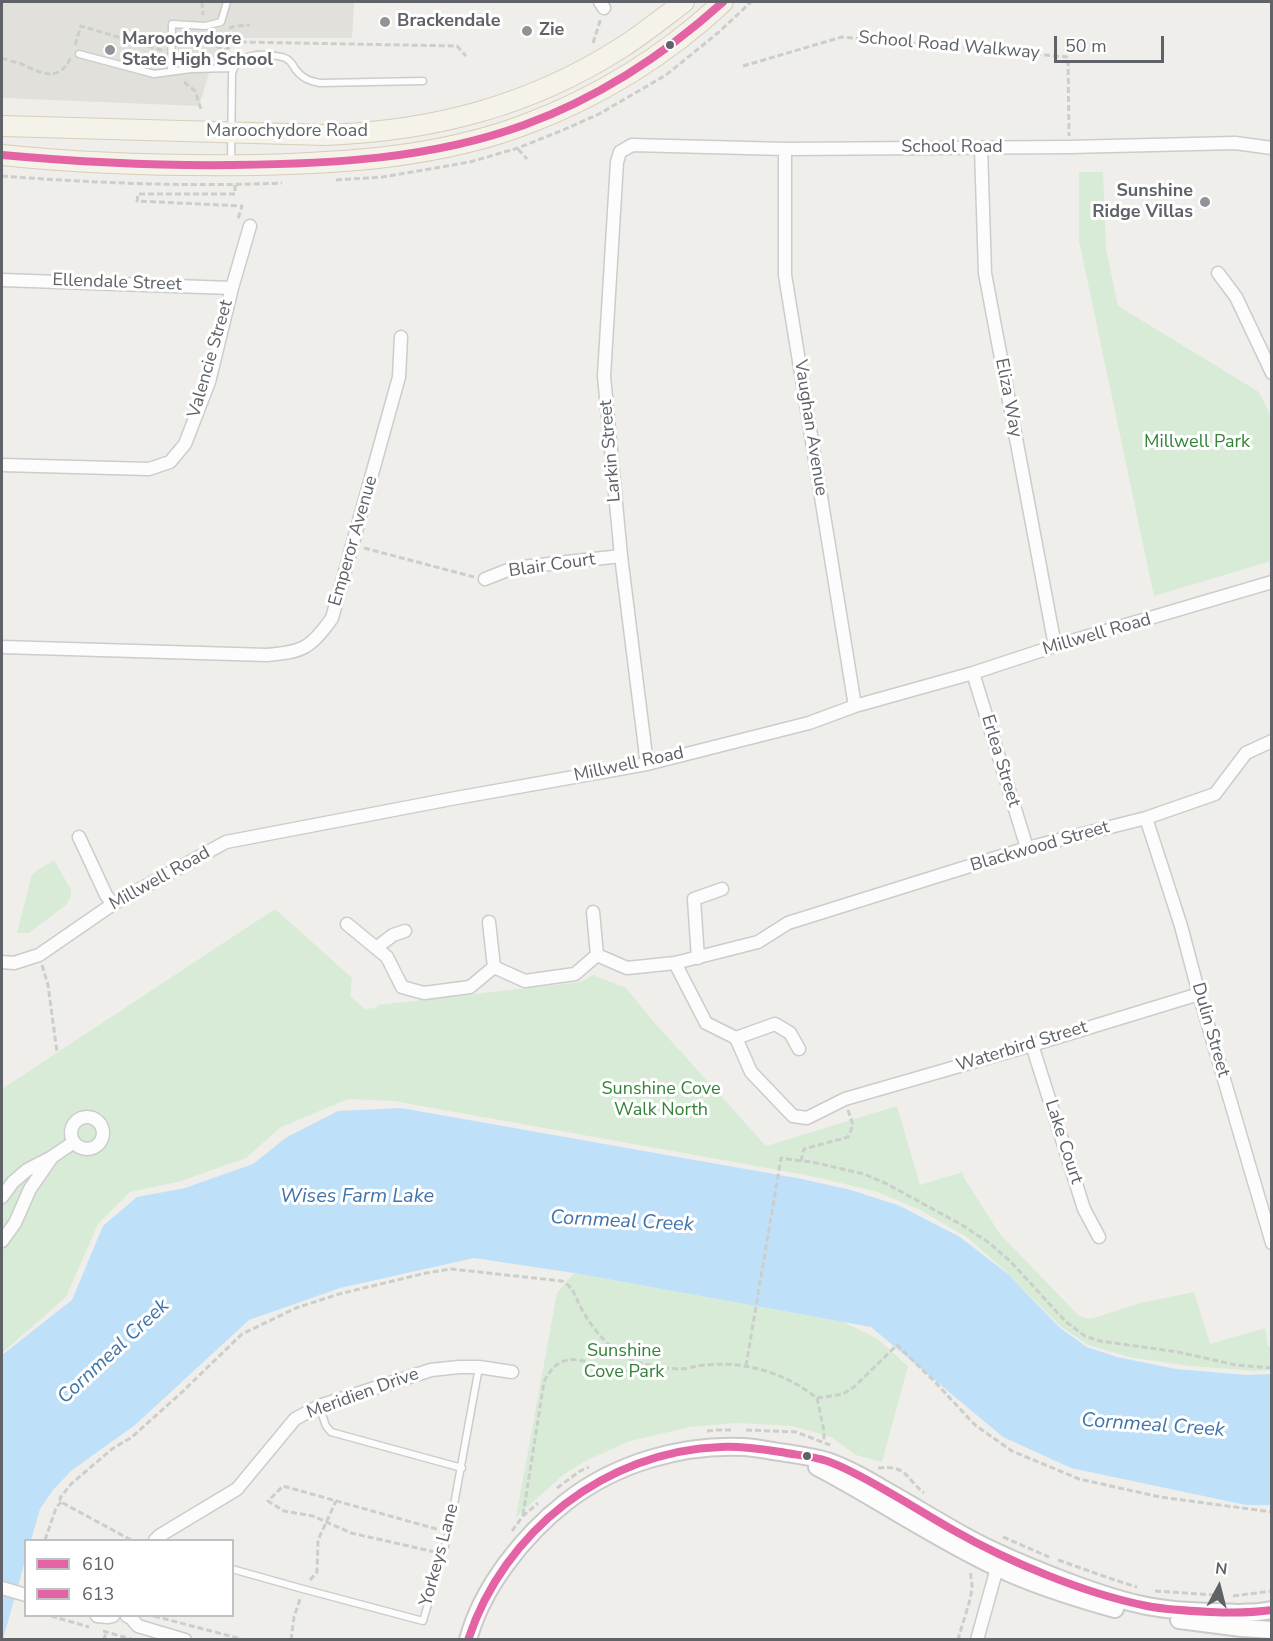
<!DOCTYPE html>
<html>
<head>
<meta charset="utf-8">
<style>
	body { margin:0 }
	#map { position:relative; width:1273px; height:1641px; overflow:hidden; background:#efeeea; font-family:"Nunito Sans",sans-serif }
	canvas { display:block }
	.frame { position:absolute; inset:0; border:3px solid #5f6368; pointer-events:none }
	.legend { position:absolute; left:24px; top:1539px; width:210px; height:78px; box-sizing:border-box; background:#fff; border:2px solid #bfc1c3; margin:0; padding:8px 10px; list-style:none; font-size:18px; color:#5f6368 }
	.legend li { display:flex; align-items:center; gap:12px; height:30px }
	.legend b { width:30px; border:2px solid #bfc1c3 }
	.north { position:absolute; left:1189px; top:1557px; width:60px; height:60px; -webkit-text-stroke:4px #fff; paint-order:stroke; rotate:7deg; font-size:16px; font-weight:700; line-height:24px; text-align:center; color:#5f6368 }
	.north::after { content:''; display:block; margin:auto; width:21px; height:27px; background:#5f6368; clip-path:polygon(50% 0,100% 100%,50% 72%,0 100%) }
	.scale { position:absolute; left:1054px; top:36px; width:110px; height:27px; box-sizing:border-box; border:3px solid #5f6368; border-top:0; padding-left:8px; font-size:18px; line-height:21px; white-space:nowrap; color:#5f6368; -webkit-text-stroke:4px #fff; paint-order:stroke }
</style>
</head>
<body>
<div id="map">
<canvas width="1273" height="1641"></canvas>
<div class="frame"></div>
<ul class="legend">
<li><b style="height:8px;background:#e463a4"></b>610</li>
<li><b style="height:8px;background:#e463a4"></b>613</li>
</ul>
<div class="north">N</div>
<div class="scale">50 m</div>
</div>
<script>
const ctx = document.querySelector('canvas').getContext('2d');
ctx.lineJoin = 'round';
function fillPath(path, color) { ctx.fillStyle = color; ctx.fill(path, 'evenodd'); }
function trace(path, color, width, dash) { ctx.strokeStyle = color; ctx.lineWidth = width; ctx.lineCap = dash ? 'butt' : 'round'; ctx.setLineDash(dash || []); ctx.stroke(path); }
function label(font, color, halo, rows, align = 'center') {
  ctx.font = font + ' "Nunito Sans",sans-serif'; ctx.lineWidth = 6; ctx.setLineDash([]); ctx.textBaseline = 'middle'; ctx.strokeStyle = halo; ctx.fillStyle = color; for (const [text, x, y, turn = 0] of rows) {
    ctx.save(); ctx.translate(x, y); ctx.rotate((+turn || 0) * Math.PI / 180); ctx.textAlign = isNaN(turn) ? turn : align; if (halo) ctx.strokeText(text, 0, 0); ctx.fillText(text, 0, 0); ctx.restore();
  }
}
const education = new Path2D(`
	M2,2H354L352,38H233L222,44L214,57L199,106L2,98Z`);
const green = new Path2D(`
	M1079,172H1103L1106,249L1118,306L1259,392L1271,417V561L1154,596L1079,241Z
	M54,860L71,890V896L67,904L29,933H17L32,874Z
	M275,909L352,978L350,996L365,1009L376,1008L378,1005L581,982L593,975L626,988L653,1021L766,1146L897,1106L920,1185L963,1172L964,1178L1000,1234L1079,1316L1091,1319L1140,1303L1194,1292L1210,1344L1265,1328L1268,1346L1271,1347L1272,1370L1255,1371L1190,1366L1129,1357L1088,1345L1060,1326L1001,1267L968,1238L920,1210L875,1191L806,1175L394,1101L348,1099L281,1127L246,1158L181,1181L130,1192L98,1224L66,1297L2,1353V1089Z
	M574,1273L843,1322L876,1338L908,1366L882,1462L856,1455L831,1437L793,1426L737,1423L690,1427L630,1441L587,1460L563,1475L516,1517L557,1293Z`);
const water = new Path2D(`
	M401,1108L802,1179L851,1190L900,1206L960,1237L1008,1274L1060,1328L1087,1347L1117,1357L1176,1369L1247,1375L1271,1374V1505H1246L1071,1468L1003,1437L871,1327L574,1273L474,1258L340,1288L249,1320L135,1425L71,1471L53,1490L40,1509L31,1540H26L25,1561L3,1639L2,1640V1355L72,1300L103,1226L137,1197L185,1188L253,1164L287,1137L338,1111Z`);
const path = new Path2D(`
	M202,2L203,15
	M229,28L236,26L250,25
	M182,36C194,44 212,42 224,50L236,44L242,42L457,46L466,56
	M593,43L601,18
	M75,45L81,26L161,50V51
	M2,58C9,61 18,62 26,66C44,75 60,81 71,57
	M743,66L842,37L1068,57L1069,136
	M184,82L195,91L201,109
	M518,149L527,159
	M2,176C94,183 188,187 282,183
	M336,180L383,177L470,162L518,148L563,130L599,114L666,75L719,32L751,2
	M235,185V194H138L137,201L242,206L238,219
	M364,548L474,577
	M42,965L48,985L57,1052
	M848,1110L853,1125L848,1137L804,1149L801,1161L812,1162L864,1174L885,1183L962,1225L988,1242L1011,1262L1065,1321L1085,1336L1100,1341L1178,1352L1236,1365L1272,1368
	M746,1366L781,1158L801,1161
	M817,1398L824,1431V1441
	M746,1430L796,1432L830,1445
	M707,1431L717,1430H733
	M878,1468C908,1465 905,1478 924,1493
	M557,1488L580,1471L589,1467
	M523,1515L544,1382C555,1358 572,1355 595,1365C600,1366 603,1370 608,1372C620,1376 630,1371 638,1362
	M512,1531L523,1516L538,1503
	M1003,1537L1049,1557
	M45,1540L56,1508L61,1502
	M131,1540L61,1502L60,1498L71,1484L112,1449L132,1437L180,1394L242,1334L296,1308L339,1294L426,1273L451,1269L562,1281C574,1288 574,1294 580,1306C592,1329 612,1354 638,1362C646,1365 670,1369 679,1369C688,1369 697,1365 706,1365C746,1361 785,1373 817,1398L843,1394L854,1387L897,1345L934,1381L975,1425L1012,1451L1079,1479L1160,1497L1272,1512
	M435,1552L351,1533L313,1516L284,1511L268,1501L283,1486L440,1530
	M1058,1560L1109,1578L1137,1587
	M310,1580L317,1572L318,1540L336,1501
	M1155,1591L1215,1595
	M1233,1596L1272,1591
	M51,1616L89,1627
	M154,1616L245,1640
	M103,1631L134,1640
	M104,1640L106,1632
	M291,1640L294,1617L301,1596
	M958,1640C961,1627 972,1598 972,1586C972,1580 970,1577 971,1572`);
const lane = new Path2D(`
	M79,54L154,74L191,69L233,68
	M171,71L172,24L205,26L221,22L227,2
	M231,162L232,74C236,56 253,54 269,55C275,56 282,56 287,59C292,62 293,66 296,70C303,79 310,81 320,83L423,81
	M319,1406L326,1426L331,1432L462,1468
	M232,1569L303,1589L423,1621L449,1532L479,1367`);
const street = new Path2D(`
	M600,2L604,8
	M981,148L985,273L1055,646
	M785,149V275L855,706
	M1218,273L1236,297L1272,373
	M2,280L232,288
	M2,465L149,469L170,462L185,444L209,382L232,288L250,226
	M485,579L513,568L621,556
	M2,647L267,655C303,652 311,648 332,618L399,377L401,337
	M973,673L1027,848
	M647,764L621,556L604,376L617,162L620,152L632,145L785,149L1069,147L1235,143L1272,148
	M1146,818L1181,926L1199,994L1272,1243
	M79,837L106,895L113,904
	M593,912L597,955
	M489,922L494,967
	M347,924L387,957L402,987L424,993L470,987L494,967L525,981L575,974L597,955L627,968L675,963L758,942L788,923L1027,848L1146,818L1215,794L1246,753L1272,741
	M376,948L393,935L405,931
	M698,958L694,899L722,889
	M2,962L14,963L39,955L113,904L226,842L456,798L647,764L809,723L855,706L973,673L1055,646L1272,582
	M675,963L706,1023L736,1038L751,1072L793,1116L807,1118L845,1099L1032,1045L1199,994
	M736,1038L775,1024L790,1033L799,1049
	M1032,1045L1084,1209L1099,1237
	M71 1133a16 16 0 1 1 32 0a16 16 0 1 1-32 0Z
	M2,1197L13,1182L27,1170L52,1157L74,1142
	M2,1241L15,1223L30,1189L52,1157
	M155,1540L159,1536L237,1489L295,1419L319,1406L431,1370L459,1367H479L512,1372
	M2,1588L26,1595
	M97,1616L107,1617L113,1616
	M127,1616L131,1618L138,1626L185,1640
	M977,1640L997,1568`);
const secondary = new Path2D(`
	M817,1467C878,1499 936,1539 998,1568C1036,1586 1075,1598 1115,1609
	M1179,1620L1242,1628L1272,1630
	M468,1640C482,1587 524,1535 566,1502C616,1463 682,1444 744,1447C758,1448 772,1451 786,1453C799,1455 813,1457 827,1461C847,1468 867,1479 885,1490C910,1504 936,1520 961,1534C996,1554 1034,1569 1071,1583C1093,1591 1115,1599 1138,1604C1162,1610 1187,1611 1211,1612C1232,1613 1251,1614 1272,1610`);
const primary = new Path2D(`
	M2,126L326,135C433,131 530,106 621,48C643,34 664,17 684,2
	M2,155C86,164 171,166 256,165C345,163 439,157 524,125C597,98 667,55 723,2`);
const bus1 = new Path2D(`
	M2,155C79,162 156,166 233,165C331,164 431,159 524,125C598,98 664,55 723,2`);
const bus2 = new Path2D(`
	M468,1640C504,1531 606,1451 721,1447C742,1446 761,1449 781,1452C796,1455 812,1456 827,1461C847,1468 866,1479 885,1490C908,1503 930,1517 953,1530C1009,1562 1083,1593 1147,1606C1168,1610 1190,1611 1211,1612C1232,1613 1251,1613 1272,1610`);
const markers = [
	[385,22,6,"#919496"],
	[527,31,6,"#919496"],
	[670,45,5,"#5f6368"],
	[110,50,6,"#919496"],
	[1205,202,6,"#919496"],
	[807,1456,5,"#5f6368"]
];
const poiNames = [
	["Brackendale",397,22],
	["Zie",539,31],
	["Maroochydore",122,40],
	["State High School",122,61],
	["Sunshine",1193,192,"right"],
	["Ridge Villas",1193,213,"right"]
];
const streetNames = [
	["School Road Walkway",949,46,5],
	["Maroochydore Road",287,132],
	["School Road",952,148],
	["Ellendale Street",117,283,2],
	["Valencie Street",211,359,-74],
	["Eliza Way",1008,398,79],
	["Vaughan Avenue",810,428,81],
	["Larkin Street",611,451,-95],
	["Emperor Avenue",354,541,-74],
	["Blair Court",552,566,-8],
	["Millwell Road",1097,635,-16],
	["Erlea Street",1000,761,73],
	["Millwell Road",629,765,-12],
	["Blackwood Street",1040,847,-16],
	["Millwell Road",160,879,-29],
	["Dulin Street",1210,1030,74],
	["Waterbird Street",1022,1047,-17],
	["Lake Court",1063,1142,72],
	["Meridien Drive",363,1394,-20],
	["Yorkeys Lane",440,1555,-75]
];
const parkNames = [
	["Millwell Park",1197,443],
	["Sunshine Cove",661,1090],
	["Walk North",661,1111],
	["Sunshine",624,1352],
	["Cove Park",624,1373]
];
const waterNames = [
	["Wises Farm Lake",357,1197],
	["Cornmeal Creek",622,1222,3],
	["Cornmeal Creek",114,1352,-43],
	["Cornmeal Creek",1153,1426,4]
];
fillPath(education, '#e2e0da');
fillPath(green, '#d8ebd6');
fillPath(water, '#bfe0f9');
trace(lane, '#cbcccc', 9);
trace(street, '#cbcccc', 15);
trace(secondary, '#cacacb', 20);
trace(primary, '#d7ceb8', 22);
trace(path, '#cacfcc', 3, [6, 3]);
trace(lane, '#fdfcfc', 6);
trace(street, '#fdfcfc', 12);
trace(secondary, '#fdfcfc', 16);
trace(primary, '#f4f2e9', 20);
trace(bus1, '#e463a4', 8);
trace(bus2, '#e463a4', 8);
for (const [x, y, r, color] of markers) { const dot = new Path2D(); dot.arc(x, y, r, 0, 2 * Math.PI); ctx.fillStyle = color; ctx.fill(dot); trace(dot, '#fff', 2); }
label('bold 18px', '#5f6368', '#fff', poiNames, 'left');
label('18px', '#5f6368', '#fff', streetNames);
label('18px', '#348238', '#fff', parkNames);
label('italic 20px', '#4174aa', '#fff', waterNames);
</script>
</body>
</html>
